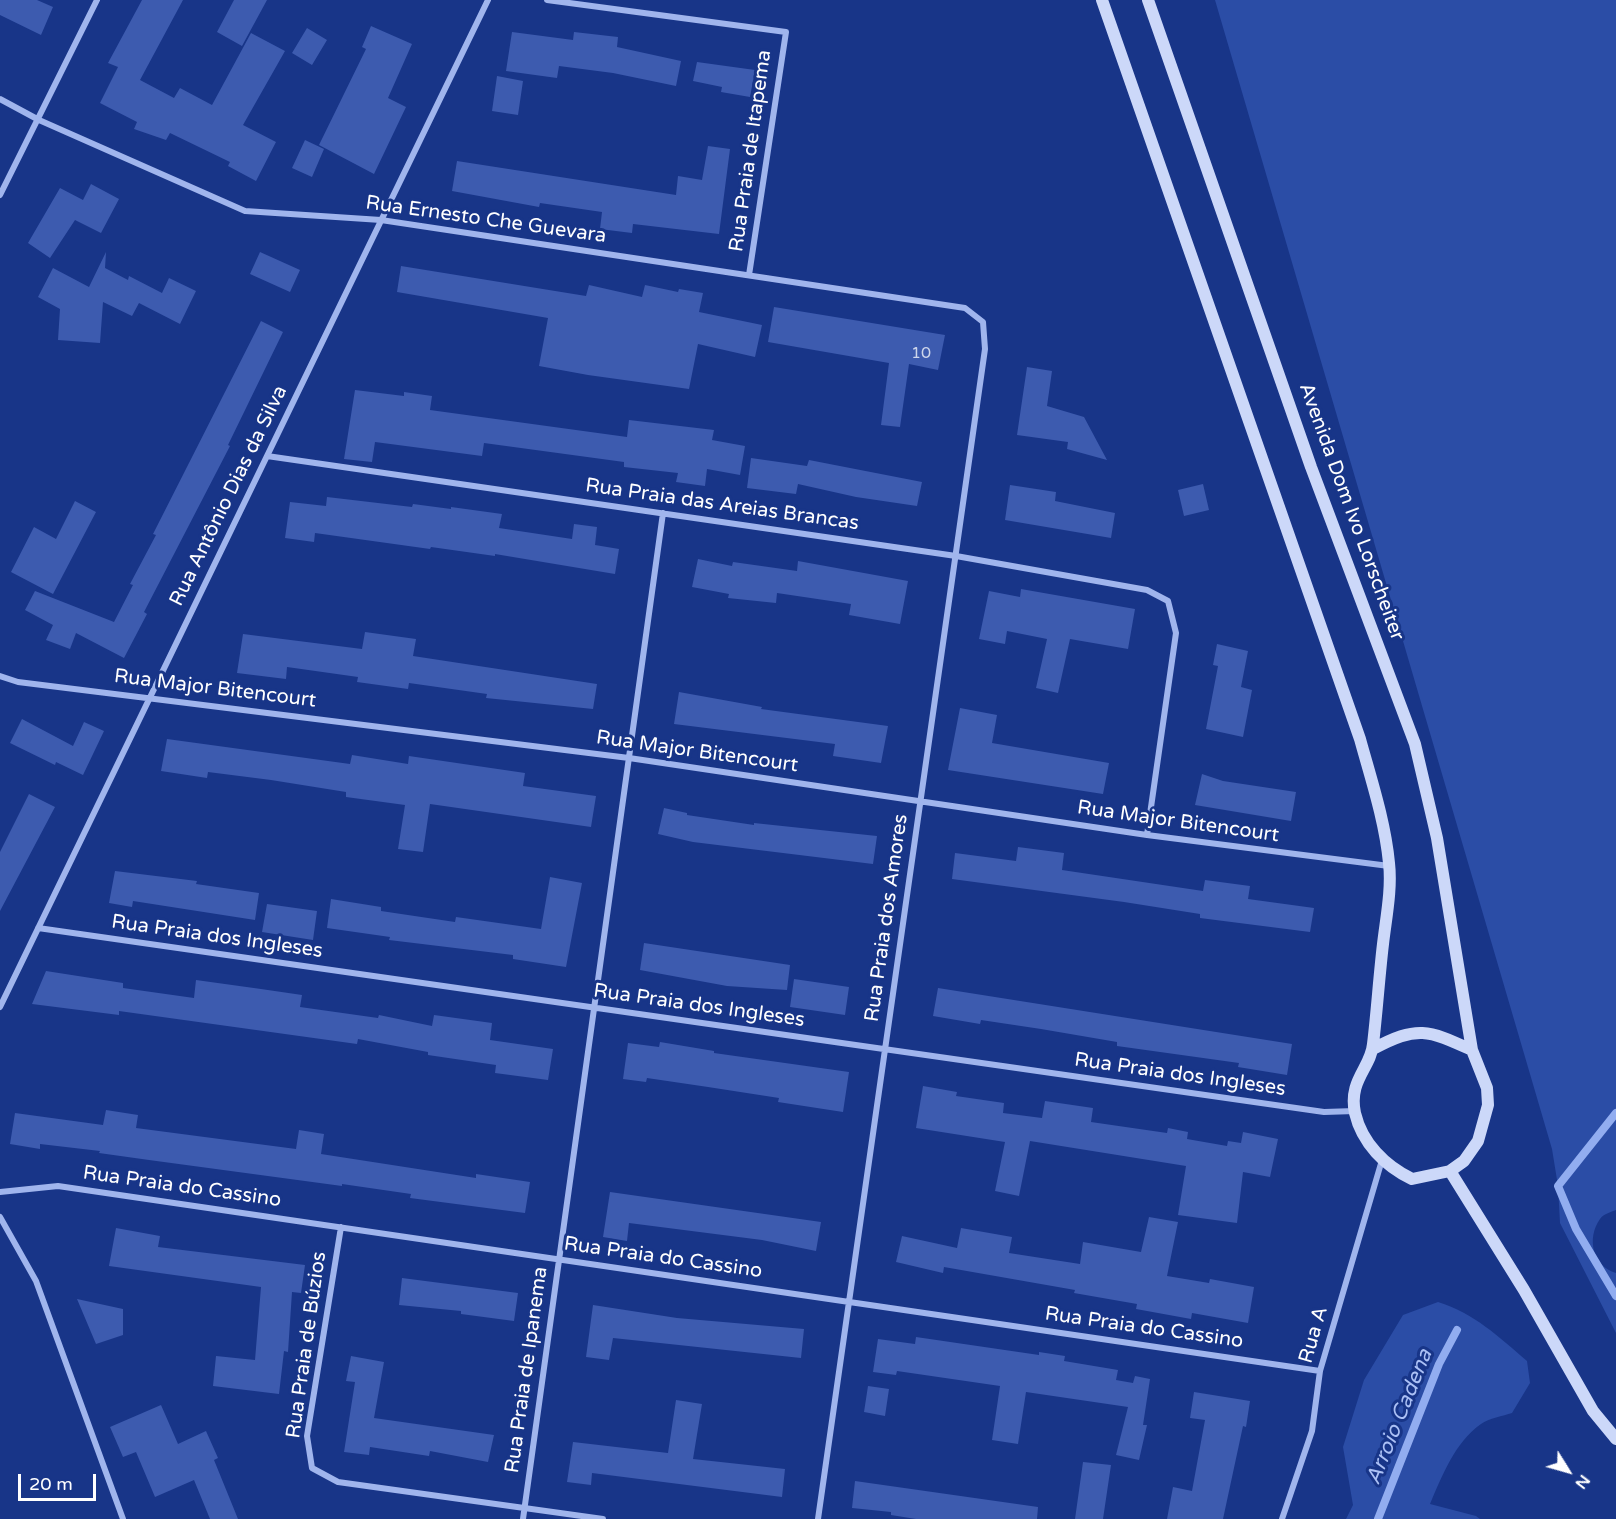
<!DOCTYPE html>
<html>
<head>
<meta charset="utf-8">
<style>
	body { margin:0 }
	#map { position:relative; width:1616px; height:1519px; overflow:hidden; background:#183588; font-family:"Varela Round",sans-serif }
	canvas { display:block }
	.north { position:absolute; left:1538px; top:1441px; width:60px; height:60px; -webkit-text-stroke:4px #183588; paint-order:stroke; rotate:127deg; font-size:16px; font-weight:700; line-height:24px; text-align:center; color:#fff }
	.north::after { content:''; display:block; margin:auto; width:21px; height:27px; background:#fff; clip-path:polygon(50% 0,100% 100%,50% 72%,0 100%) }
	.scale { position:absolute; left:18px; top:1474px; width:78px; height:27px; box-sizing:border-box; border:3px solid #fff; border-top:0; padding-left:8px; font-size:18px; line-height:21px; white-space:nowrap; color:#fff; -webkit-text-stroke:4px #183588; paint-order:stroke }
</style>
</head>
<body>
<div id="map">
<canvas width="1616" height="1519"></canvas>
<div class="north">N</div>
<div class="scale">20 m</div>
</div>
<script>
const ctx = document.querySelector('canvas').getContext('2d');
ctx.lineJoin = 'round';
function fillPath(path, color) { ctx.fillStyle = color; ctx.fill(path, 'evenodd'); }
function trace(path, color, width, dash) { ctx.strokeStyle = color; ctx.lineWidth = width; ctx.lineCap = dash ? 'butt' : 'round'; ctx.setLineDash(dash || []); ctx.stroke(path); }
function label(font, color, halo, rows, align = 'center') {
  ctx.font = font + ' "Varela Round",sans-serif'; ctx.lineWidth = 6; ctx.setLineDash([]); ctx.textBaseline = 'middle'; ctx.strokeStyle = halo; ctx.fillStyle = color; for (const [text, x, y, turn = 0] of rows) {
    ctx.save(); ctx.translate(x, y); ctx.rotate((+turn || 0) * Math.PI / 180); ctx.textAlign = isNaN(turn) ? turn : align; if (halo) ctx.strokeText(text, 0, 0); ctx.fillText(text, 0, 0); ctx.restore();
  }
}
const green = new Path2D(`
	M1215,0H1616V1210C1611,1212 1603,1214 1600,1219C1586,1239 1593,1266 1616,1273V1333L1560,1223L1558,1186L1552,1149Z
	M1438,1302C1474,1313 1499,1337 1527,1361L1530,1383L1512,1413C1503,1416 1489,1418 1481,1424C1455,1442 1442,1476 1430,1504L1476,1516L1480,1519H1346L1353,1505L1343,1447L1364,1380L1403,1315Z`);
const stream = new Path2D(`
	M1616,1113L1558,1186L1576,1229L1616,1296
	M1378,1519L1439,1364L1457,1330`);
const building = new Path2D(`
	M0,0H37L53,7L41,35L0,15Z
	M142,0H183L140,80L174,98L180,88L212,105L251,33L285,51L243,125L276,142L256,181L228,166L230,162L170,133L166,140L134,129L137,122L100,103L118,67L108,63Z
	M234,0H267L242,46L217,32Z
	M371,26L412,44L388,98L406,107L374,174L319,145L366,49L362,47Z
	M307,28L327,40L312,65L292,53Z
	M512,32L573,40L574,32L618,37L617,47L681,61L676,86L613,73L559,66L557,78L506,71Z
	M697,62L755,70L750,97L721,92L722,87L693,81Z
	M497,76L523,81L518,115L492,111Z
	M305,140L324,149L312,177L292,168Z
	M708,146L730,149L719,234L633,224L632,233L600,229L602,212L540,203L539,207L452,191L457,161L676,195L678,176L702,180Z
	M91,184L119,199L101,233L75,220L50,258L28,243L60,188L83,200Z
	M106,252L105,268L128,280L129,276L162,293L169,278L196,291L180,324L139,303L132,316L103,302L100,343L58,340L60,309L38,297L53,268L89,287Z
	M260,252L300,270L290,292L250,274Z
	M401,266L586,296L589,285L642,297L645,285L678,292L679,289L703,293L699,312L762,325L755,357L698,344L689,389L588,375L539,366L548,318L397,292Z
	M774,307L945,335L938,370L909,364L900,427L881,425L889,363L768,342Z
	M261,321L283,332L228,445L230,446L144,612L147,614L124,658L76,633L70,649L46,640L53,625L25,610L35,591L114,622L133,585L130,584L156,535L153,534Z
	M1027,367L1052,371L1047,406L1084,417L1107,460L1067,449L1068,442L1017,435Z
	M355,390L404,396V392L432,396L430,410L627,437L629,420L714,430L712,440L745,446L740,475L707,469L705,486L676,482L678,473L624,467V462L484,443L482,456L375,442L372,462L344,459Z
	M751,458L807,466L809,460L922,482L917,506L856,497L798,484L796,494L747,488Z
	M1203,484L1209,510L1184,516L1178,490Z
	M1010,485L1056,492L1055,501L1115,513L1111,538L1005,520Z
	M327,497L412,507L413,504L451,509V507L502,514L499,528L572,539L574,524L597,527L595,545L619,549L615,574L495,554V556L431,547L430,549L315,533L314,542L285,538L290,502L326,506Z
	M75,501L96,512L53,594L11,572L34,527L56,539Z
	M698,559L732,566L733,562L797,571L798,561L908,581L900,624L849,615L851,604L777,593L776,603L728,598L729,594L692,587Z
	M1021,589L1135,609L1128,649L1070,639L1058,693L1036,688L1047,639L1007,631L1005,644L979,639L989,591L1020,597Z
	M365,632L416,639L413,656L597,684L593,709L486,698L487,694L409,683L408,689L357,682L358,677L287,667L286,679L237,673L243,634L362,649Z
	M1217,644L1248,651L1241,687L1252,690L1243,737L1206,729L1218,666L1213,665Z
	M679,692L762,707L761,709L888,726L881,763L833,756L835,744L674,724Z
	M960,708L997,715L992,743L1109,763L1103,794L948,770Z
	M22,719L73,746L84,722L104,731L83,775L56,762L55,765L10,743Z
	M167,739L350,764L352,755L408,764L409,756L525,773L523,786L596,796L591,827L430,804L423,852L398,849L405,805L346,797V792L271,780L208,772L207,778L161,771Z
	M1202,774L1223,781L1296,792L1291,821L1195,805Z
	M29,794L55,807L0,911V852Z
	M664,808L687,813V815L754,825V823L877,836L873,864L693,842L658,834Z
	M1018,847L1064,853L1062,870L1203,891L1205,880L1250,886L1248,899L1314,908L1310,932L1200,918V914L1124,902L952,879L955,853L1016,861Z
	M115,871L197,881L196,884L259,893L255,920L133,901L132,907L109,903Z
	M550,877L582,883L566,967L513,959V955L389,940L390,937L327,928L331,899L381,907V911L455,922L456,917L541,929Z
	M267,904L317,911L313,940L262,932Z
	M644,943L790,965L787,990L727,986L640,970Z
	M46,971L123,983V988L194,998L196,980L261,989L302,995L300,1007L378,1018L379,1015L432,1026L434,1015L492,1023L490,1040L553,1049L548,1080L495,1073L496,1065L428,1055V1052L358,1039L357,1044L119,1011V1015L32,1004Z
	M794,979L849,987L845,1015L790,1007Z
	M938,988L1292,1044L1287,1075L1238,1067L1239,1063L1117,1046V1042L1041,1029L981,1020L980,1024L933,1016Z
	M660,1042L714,1051V1053L849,1072L843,1112L778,1102L779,1098L708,1087L647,1078L646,1082L623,1079L628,1043L659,1047Z
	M923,1086L957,1092L956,1096L1004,1103L1003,1113L1042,1118L1045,1101L1093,1108L1091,1122L1167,1133L1168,1128L1188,1132L1187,1139L1227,1146L1228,1141L1241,1143L1243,1132L1278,1139L1270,1177L1243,1172L1237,1223L1178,1215L1186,1166L1030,1141L1019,1196L995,1191L1005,1142L916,1128Z
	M106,1110L138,1115L136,1128L296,1149L299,1130L324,1134L321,1154L476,1178V1174L530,1182L525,1213L410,1198L411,1194L342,1184V1186L149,1160L99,1153L100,1151L40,1144V1149L10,1144L15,1113L103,1125Z
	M610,1192L821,1222L816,1251L762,1240L629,1223L627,1241L603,1237Z
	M1149,1217L1178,1222L1167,1276L1209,1283L1210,1279L1254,1287L1248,1323L1192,1313L1191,1319L1136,1309L1137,1304L1074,1293L1075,1290L944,1267L943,1273L896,1262L902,1236L957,1248L961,1228L1012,1237L1009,1253L1080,1264L1083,1242L1141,1252Z
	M116,1228L160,1236L158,1247L305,1265L301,1293L292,1292L288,1352L284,1351L279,1394L213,1386L216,1356L255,1360L261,1287L109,1266Z
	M402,1278L518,1293L514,1321L461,1314V1311L399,1305Z
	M77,1299L123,1309V1335L96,1344Z
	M593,1305L677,1318L804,1329L801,1358L613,1338L609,1360L586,1357Z
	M916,1337L1039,1355V1352L1065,1356L1064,1361L1118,1370L1116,1380L1133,1383L1135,1376L1150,1379L1143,1425H1147L1139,1460L1116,1455L1128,1407L1026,1392L1018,1444L992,1440L1000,1386L897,1371L896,1375L873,1372L878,1339L915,1344Z
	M351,1356L384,1362L374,1418L494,1435L488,1462L430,1451L429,1456L370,1447L369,1455L344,1452L355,1382L346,1381Z
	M868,1386L889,1389L885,1416L864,1412Z
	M1194,1392L1250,1401L1246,1427L1243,1426L1223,1519H1167L1173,1487L1192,1491L1205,1420L1190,1418Z
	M676,1400L702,1404L693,1459L785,1469L782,1497L592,1473L591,1485L567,1482L573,1442L668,1453Z
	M161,1405L178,1444L206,1431L218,1458L214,1460L238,1519H210L194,1480L155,1497L136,1452L123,1457L110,1427Z
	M1083,1462L1111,1465L1103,1519H1075Z
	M855,1481L1038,1507L1037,1519H916L891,1515V1512L852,1508Z`);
const street = new Path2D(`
	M547,0L786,32L749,275
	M0,99L39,120L245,211L381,220L965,308L983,322L985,349L818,1519
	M0,195L97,0
	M267,456L956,556L1147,590L1168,601L1176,633L1147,835
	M0,676L18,682L629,758L1147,835L1389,866
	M38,928L1324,1112L1355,1111
	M0,1007L488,0
	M0,1192L58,1186L1320,1371
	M0,1217L36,1281L123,1519
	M341,1227L307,1436L312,1468L338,1482L603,1519
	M523,1519L663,513
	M1282,1519L1312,1431L1320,1371L1382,1160`);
const secondary = new Path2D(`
	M1102,0L1360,739C1371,779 1385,821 1389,863C1392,889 1386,918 1383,944C1379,978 1377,1011 1373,1044C1371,1068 1348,1080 1355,1113C1362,1143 1385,1166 1412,1179L1450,1171L1464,1161L1478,1141L1488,1105L1487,1088L1472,1050L1437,838L1415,744L1311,467L1148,0
	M1373,1049C1418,1025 1428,1030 1472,1050
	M1450,1171L1524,1290L1593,1411L1616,1439`);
const numberNames = [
	["10",921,354]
];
const streetNames = [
	["Rua Praia de Itapema",751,151,-82],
	["Rua Ernesto Che Guevara",486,220,8],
	["Rua Antônio Dias da Silva",229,496,-64],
	["Rua Praia das Areias Brancas",722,505,8],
	["Avenida Dom Ivo Lorscheiter",1351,512,70],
	["Rua Major Bitencourt",215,689,7],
	["Rua Major Bitencourt",697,752,8],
	["Rua Major Bitencourt",1178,822,8],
	["Rua Praia dos Amores",887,918,-82],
	["Rua Praia dos Ingleses",217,937,8],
	["Rua Praia dos Ingleses",699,1006,8],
	["Rua Praia dos Ingleses",1180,1075,8],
	["Rua Praia do Cassino",182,1187,8],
	["Rua Praia do Cassino",663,1258,8],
	["Rua Praia do Cassino",1144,1328,8],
	["Rua A",1314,1335,-74],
	["Rua Praia de Búzios",307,1345,-82],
	["Rua Praia de Ipanema",527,1370,-82]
];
const waterNames = [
	["Arroio Cadena",1400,1417,-68]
];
fillPath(green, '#2b4da6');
trace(stream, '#92adf0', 8);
fillPath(building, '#3d5baf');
trace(street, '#a0b5ed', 6);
trace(secondary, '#ccd8f9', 12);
label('16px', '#ced6eb', null, numberNames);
label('20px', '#fff', '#183588', streetNames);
label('italic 21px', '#abc0f5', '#183588', waterNames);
</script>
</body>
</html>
